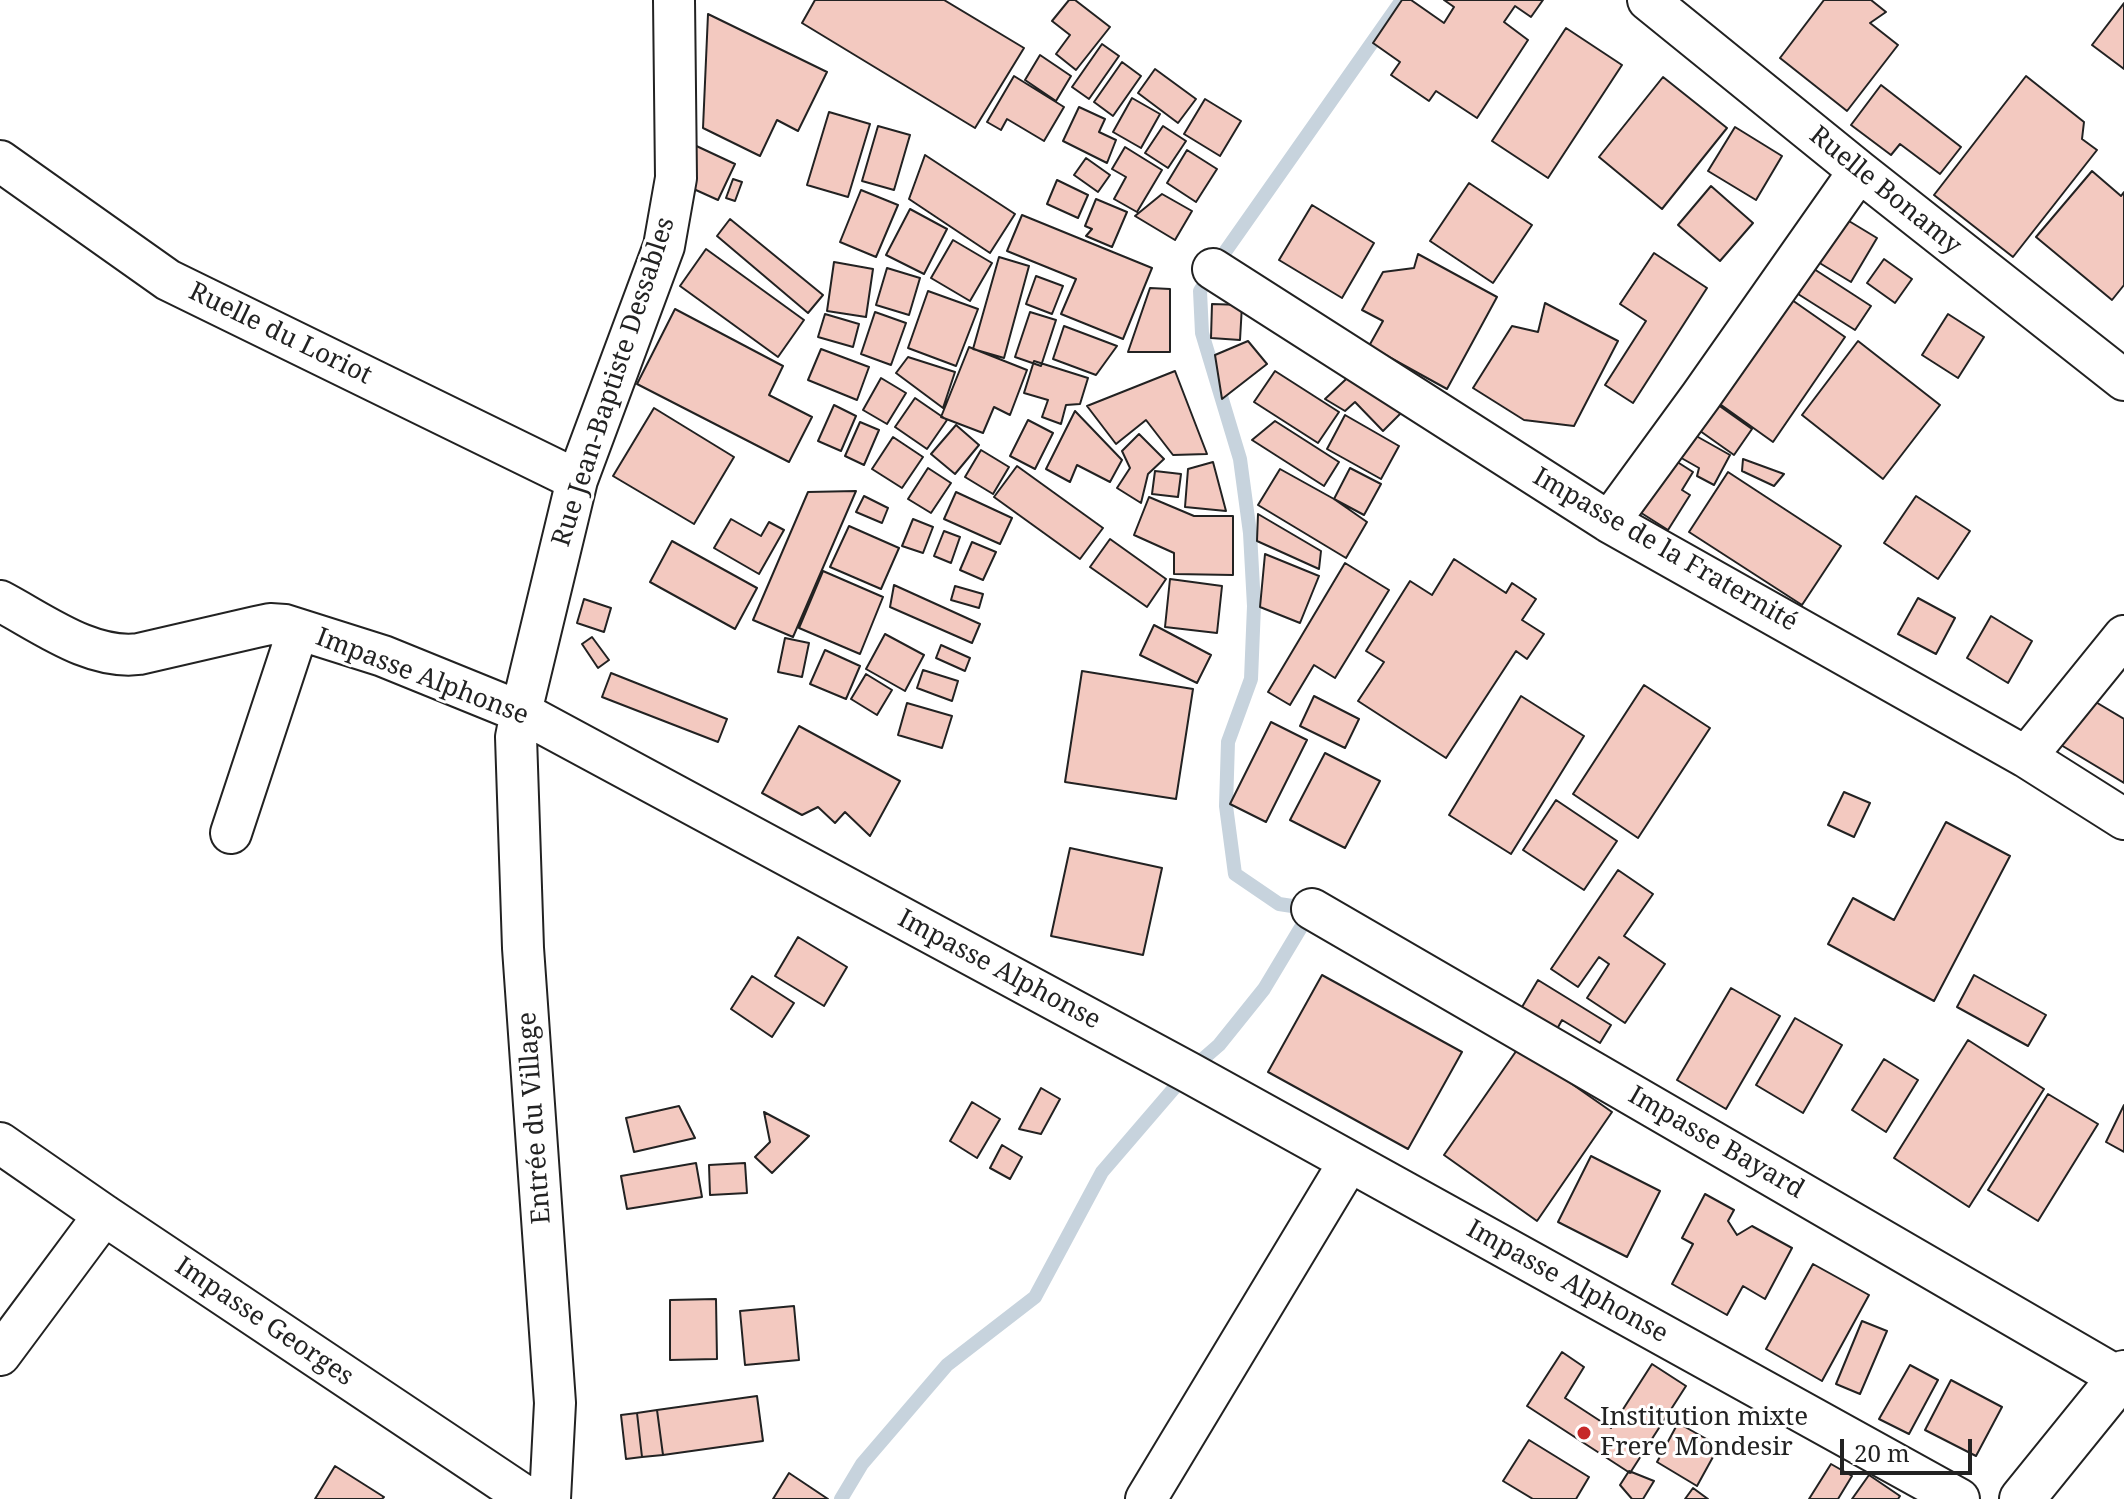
<!DOCTYPE html>
<html>
<head>
<meta charset="utf-8">
<style>
	body { margin:0 }
	#map { position:relative; width:2124px; height:1499px; overflow:hidden; background:#fff; font-family:"Noto Serif",serif }
	canvas { display:block }
	.scale { position:absolute; left:1840px; top:1439px; width:132px; height:36px; box-sizing:border-box; border:4px solid #222; border-top:0; padding-left:10px; font-size:24px; line-height:28px; white-space:nowrap; color:#222; -webkit-text-stroke:6px #fff; paint-order:stroke }
</style>
</head>
<body>
<div id="map">
<canvas width="2124" height="1499"></canvas>
<div class="scale">20 m</div>
</div>
<script>
const ctx = document.querySelector('canvas').getContext('2d');
ctx.lineJoin = 'round';
function trace(path, color, width, dash) { ctx.strokeStyle = color; ctx.lineWidth = width; ctx.lineCap = dash ? 'butt' : 'round'; ctx.setLineDash(dash || []); ctx.stroke(path); }
function fillPath(path, color) { ctx.fillStyle = color; ctx.fill(path, 'evenodd'); }
function label(font, color, halo, rows, align = 'center') {
  ctx.font = font + ' "Noto Serif",serif'; ctx.lineWidth = 6; ctx.setLineDash([]); ctx.textBaseline = 'middle'; ctx.strokeStyle = halo; ctx.fillStyle = color; for (const [text, x, y, turn = 0] of rows) {
    ctx.save(); ctx.translate(x, y); ctx.rotate((+turn || 0) * Math.PI / 180); ctx.textAlign = isNaN(turn) ? turn : align; if (halo) ctx.strokeText(text, 0, 0); ctx.fillText(text, 0, 0); ctx.restore();
  }
}
const stream = new Path2D(`
	M841,1499L862,1464L947,1365L1035,1297L1102,1172L1188,1072L1219,1045L1264,989L1312,909L1279,904L1235,874L1226,806L1228,742L1251,679L1254,606L1250,533L1240,459L1202,333L1200,291L1213,269L1402,0`);
const building = new Path2D(`
	M815,0H944L1024,48L975,128L802,23Z
	M1069,0H1075L1110,27L1076,70L1056,54L1070,35L1052,21Z
	M1402,0H1411L1444,23L1454,7L1444,0H1543L1531,17L1515,6L1504,22L1528,40L1477,118L1436,91L1429,101L1391,75L1400,62L1373,43Z
	M1824,0H1871L1886,12L1870,23L1898,45L1847,111L1780,58Z
	M2124,3V69L2092,45Z
	M708,14L827,72L798,131L777,120L760,156L703,128Z
	M1566,28L1622,65L1548,178L1492,141Z
	M1102,44L1119,56L1089,99L1072,87Z
	M1040,55L1071,76L1056,101L1025,80Z
	M1122,62L1141,76L1113,116L1094,102Z
	M1155,69L1196,99L1178,123L1138,93Z
	M1014,76L1064,107L1044,141L1007,119L1001,130L987,122Z
	M2026,76L2084,122L2082,139L2097,150L2013,257L1934,195Z
	M1663,77L1727,128L1662,209L1599,157Z
	M1881,85L1961,147L1940,174L1900,144L1891,155L1851,125Z
	M1132,98L1160,114L1141,148L1113,132Z
	M1205,99L1241,121L1220,156L1184,134Z
	M1079,107L1105,119L1099,132L1116,140L1107,163L1063,141Z
	M829,112L870,124L848,197L807,185Z
	M878,126L910,135L894,190L862,181Z
	M1163,126L1186,141L1168,168L1145,153Z
	M1735,127L1782,156L1756,200L1708,171Z
	M690,143L735,164L718,200L687,186Z
	M1125,147L1162,170L1137,212L1114,199L1126,177L1112,169Z
	M1187,150L1217,169L1196,202L1167,183Z
	M925,155L1015,214L990,253L909,199Z
	M1086,158L1110,175L1098,192L1074,175Z
	M2092,171L2121,196L2124,192V285L2112,300L2036,237Z
	M733,179L742,182L735,201L726,198Z
	M1057,180L1088,195L1078,218L1047,204Z
	M1469,183L1532,225L1493,283L1430,241Z
	M1711,186L1753,223L1720,261L1678,225Z
	M861,190L898,205L876,257L840,242Z
	M1162,194L1192,211L1175,240L1135,216Z
	M1096,199L1127,212L1112,247L1086,236L1092,229L1085,226Z
	M1312,205L1374,243L1342,298L1279,260Z
	M910,209L947,229L924,274L886,255Z
	M1022,215L1152,268L1123,339L1061,314L1076,279L1007,251Z
	M1839,215L1877,238L1851,282L1813,259Z
	M730,219L823,295L808,313L717,236Z
	M953,240L992,263L970,301L931,278Z
	M706,249L804,320L778,357L680,286Z
	M1654,253L1707,288L1633,403L1605,385L1646,321L1620,304Z
	M1418,254L1497,297L1447,389L1369,346L1383,321L1362,310L1383,272L1414,268Z
	M999,257L1029,266L1004,358L973,349Z
	M1884,259L1912,279L1895,303L1867,283Z
	M834,262L873,269L866,317L827,311Z
	M887,268L920,278L909,315L876,305Z
	M1814,269L1871,306L1855,330L1798,294Z
	M1036,276L1063,286L1052,314L1026,304Z
	M1150,288L1170,289V352H1128Z
	M928,291L978,309L956,366L908,348Z
	M1782,293L1845,337L1773,442L1710,397Z
	M1545,303L1618,341L1574,426L1524,420L1473,388L1512,326L1538,332Z
	M1212,304L1242,305L1240,340L1211,338Z
	M675,309L783,366L769,395L812,417L789,462L637,384Z
	M875,312L906,323L891,365L861,354Z
	M1030,312L1056,320L1041,366L1015,357Z
	M825,314L859,324L853,347L818,337Z
	M1948,314L1984,337L1958,378L1922,355Z
	M1064,326L1117,346L1096,375L1053,359Z
	M1248,341L1267,364L1222,399L1215,355Z
	M1858,341L1940,405L1883,479L1802,415Z
	M969,347L1027,370L1010,415L994,407L983,433L941,417Z
	M821,349L869,367L857,400L808,380Z
	M908,357L955,372L943,408L896,373Z
	M1034,361L1088,378L1080,404L1066,405L1061,424L1042,417L1048,400L1024,393Z
	M1361,365L1403,411L1383,431L1355,402L1345,411L1325,399Z
	M1175,371L1207,454L1173,455L1146,420L1116,444L1087,406Z
	M1275,371L1339,412L1318,443L1254,402Z
	M881,378L906,393L887,424L863,410Z
	M1704,395L1752,429L1734,455L1686,421Z
	M915,398L947,420L927,449L895,427Z
	M834,405L856,416L841,451L818,441Z
	M654,408L734,457L694,524L613,476Z
	M1075,411L1122,460L1110,482L1077,465L1070,482L1046,469Z
	M1345,415L1399,446L1381,479L1327,449Z
	M1028,420L1053,433L1035,469L1010,456Z
	M1275,421L1339,462L1324,486L1252,440Z
	M860,422L879,430L864,465L845,456Z
	M956,425L979,445L955,474L931,454Z
	M1682,428L1730,455L1714,485L1697,476L1699,468L1669,451Z
	M1139,434L1164,459L1148,474L1141,503L1117,488L1130,468L1122,451Z
	M893,437L923,457L902,488L872,469Z
	M981,450L1009,467L993,494L965,477Z
	M1668,456L1693,472L1682,490L1690,495L1668,530L1635,509Z
	M1743,459L1784,474L1774,486L1742,471Z
	M1213,462L1226,511L1185,507L1188,469Z
	M1017,466L1103,528L1080,559L994,497Z
	M928,468L951,483L931,513L908,499Z
	M1350,468L1381,484L1364,515L1334,499Z
	M1280,469L1334,499L1367,522L1346,558L1258,505Z
	M1155,471L1181,474L1178,497L1152,494Z
	M1728,472L1841,546L1802,605L1689,532Z
	M856,491L793,637L753,620L808,492Z
	M956,492L1012,518L1000,544L944,519Z
	M864,496L888,508L882,523L856,512Z
	M1916,496L1970,531L1938,579L1884,543Z
	M1149,497L1194,516H1233V575L1174,574V553L1134,535Z
	M1258,514L1321,551L1319,569L1257,541Z
	M731,519L761,536L769,522L784,530L759,574L714,548Z
	M913,519L933,527L923,553L902,546Z
	M849,526L899,548L881,589L830,567Z
	M944,531L960,537L951,563L934,556Z
	M1110,539L1166,579L1147,607L1090,567Z
	M672,541L757,588L735,629L650,582Z
	M972,542L996,552L983,580L960,570Z
	M1265,554L1319,576L1300,623L1260,607Z
	M1454,559L1506,593L1512,583L1536,599L1522,620L1544,634L1527,659L1516,651L1446,758L1358,701L1384,662L1366,651L1410,581L1432,595Z
	M1345,563L1389,590L1335,678L1314,665L1290,705L1268,692Z
	M823,571L883,597L860,654L799,628Z
	M1170,579L1222,586L1217,633L1165,627Z
	M894,585L980,624L972,643L890,607Z
	M955,586L983,594L979,608L951,600Z
	M1918,598L1955,618L1936,654L1898,634Z
	M584,599L611,608L604,632L577,623Z
	M1991,616L2032,641L2008,683L1967,658Z
	M1154,625L1211,655L1197,683L1140,655Z
	M885,634L924,655L905,691L866,669Z
	M592,637L609,660L598,668L582,644Z
	M785,638L809,643L802,677L778,672Z
	M941,645L970,658L965,671L936,658Z
	M825,650L860,666L846,699L810,684Z
	M923,670L958,681L952,701L917,688Z
	M1082,671L1193,689L1176,799L1065,782Z
	M611,673L727,719L718,742L602,697Z
	M866,674L892,690L877,715L851,699Z
	M1644,685L1710,728L1638,838L1573,794Z
	M1314,696L1359,719L1345,748L1300,726Z
	M1521,696L1584,736L1511,854L1449,815Z
	M2089,698L2124,719V783L2061,745Z
	M907,703L952,716L942,748L898,735Z
	M1271,722L1307,740L1266,822L1230,804Z
	M799,726L900,781L870,836L845,812L835,823L818,807L802,815L762,793Z
	M1325,753L1380,781L1345,848L1290,820Z
	M1844,792L1870,803L1854,837L1828,825Z
	M1556,800L1617,841L1584,890L1523,850Z
	M1946,822L2010,856L1934,1001L1828,944L1853,898L1894,920Z
	M1070,848L1162,868L1143,955L1051,936Z
	M1618,870L1653,894L1624,936L1665,964L1625,1023L1587,998L1609,964L1599,957L1578,987L1551,969Z
	M798,937L847,967L824,1006L775,976Z
	M1322,975L1462,1052L1408,1149L1268,1072Z
	M1974,975L2046,1015L2028,1046L1957,1007Z
	M752,976L794,1003L772,1037L731,1009Z
	M1538,980L1611,1025L1600,1043L1562,1020L1557,1029L1522,1007Z
	M1731,988L1780,1016L1726,1109L1677,1080Z
	M1795,1018L1842,1045L1803,1113L1756,1085Z
	M1968,1040L2044,1089L1969,1207L1894,1158Z
	M1519,1047L1612,1112L1537,1221L1444,1155Z
	M1884,1059L1918,1080L1886,1132L1852,1110Z
	M1041,1088L1060,1099L1041,1134L1019,1129Z
	M2048,1094L2098,1124L2038,1221L1988,1190Z
	M972,1102L1000,1119L977,1158L950,1141Z
	M2124,1105V1152L2106,1142Z
	M679,1106L695,1138L634,1152L626,1118Z
	M764,1112L809,1136L772,1173L755,1157L770,1142Z
	M1002,1145L1022,1157L1010,1179L990,1168Z
	M1591,1156L1660,1191L1627,1257L1558,1222Z
	M696,1163L702,1197L627,1209L621,1176Z
	M745,1163L747,1193L710,1195L709,1165Z
	M1705,1194L1734,1210L1728,1221L1737,1235L1752,1226L1792,1248L1765,1299L1743,1286L1727,1315L1672,1284L1693,1244L1682,1238Z
	M1813,1264L1869,1295L1822,1381L1766,1349Z
	M716,1299L717,1359L670,1360V1300Z
	M794,1306L799,1360L745,1365L740,1311Z
	M1862,1321L1887,1331L1860,1394L1836,1384Z
	M1562,1352L1584,1367L1565,1398L1611,1428L1652,1364L1686,1386L1630,1473L1527,1406Z
	M1910,1365L1938,1380L1909,1434L1879,1419Z
	M1951,1380L2002,1407L1976,1456L1925,1430Z
	M757,1396L763,1441L663,1455L657,1410Z
	M657,1410L663,1455L642,1457L637,1413Z
	M637,1413L642,1457L626,1459L621,1415Z
	M1678,1423L1719,1446L1697,1486L1657,1462Z
	M1529,1440L1589,1477L1576,1499H1533L1503,1481Z
	M1831,1464L1852,1476L1838,1499H1809Z
	M335,1466L384,1497L382,1499H315Z
	M1629,1471L1654,1481L1643,1499H1632L1620,1485Z
	M789,1473L828,1499H773Z
	M1869,1475L1900,1496L1898,1499H1852Z
	M1693,1488L1708,1499H1685Z`);
const minor = new Path2D(`
	M1648,0L1859,171L2124,380
	M0,161L168,280L577,480
	M1213,269L1609,522L2026,757L2124,819
	M1609,522L1701,396L1859,171
	M0,601C42,623 90,660 139,654L256,627L270,624L285,625L383,656L521,712L1188,1072L1959,1499
	M2026,757L2124,636
	M231,833L298,630
	M1312,909L2120,1378
	M0,1143L104,1215L529,1499
	M0,1355L104,1215
	M550,1499L555,1403L523,948L516,737L521,712L577,480L664,246L676,178L674,0
	M1146,1499L1349,1162`);
const tertiary = new Path2D(`
	M2022,1499L2124,1373`);
const markers = [
	[1584,1433,8,"#c62828"]
];
const streetNames = [
	["Ruelle Bonamy",1885,191,39],
	["Ruelle du Loriot",280,334,26],
	["Rue Jean-Baptiste Dessables",614,382,-72],
	["Impasse de la Fraternité",1665,550,30],
	["Impasse Alphonse",422,677,21],
	["Impasse Alphonse",999,970,28],
	["Entrée du Village",535,1118,-94],
	["Impasse Bayard",1716,1143,30],
	["Impasse Alphonse",1567,1282,29],
	["Impasse Georges",264,1322,34]
];
const poiNames = [
	["Institution mixte",1600,1418],
	["Frere Mondesir",1600,1448]
];
trace(stream, '#c7d3dd', 14);
fillPath(building, '#f3c9c0');
trace(building, '#222', 2);
trace(minor, '#222', 44);
trace(tertiary, '#222', 48);
trace(minor, '#fff', 40);
trace(tertiary, '#fff', 44);
for (const [x, y, r, color] of markers) { const dot = new Path2D(); dot.arc(x, y, r, 0, 2 * Math.PI); ctx.fillStyle = color; ctx.fill(dot); trace(dot, '#fff', 3); }
label('26px', '#222', '#fff', streetNames);
label('26px', '#222', '#fff', poiNames, 'left');
</script>
</body>
</html>
